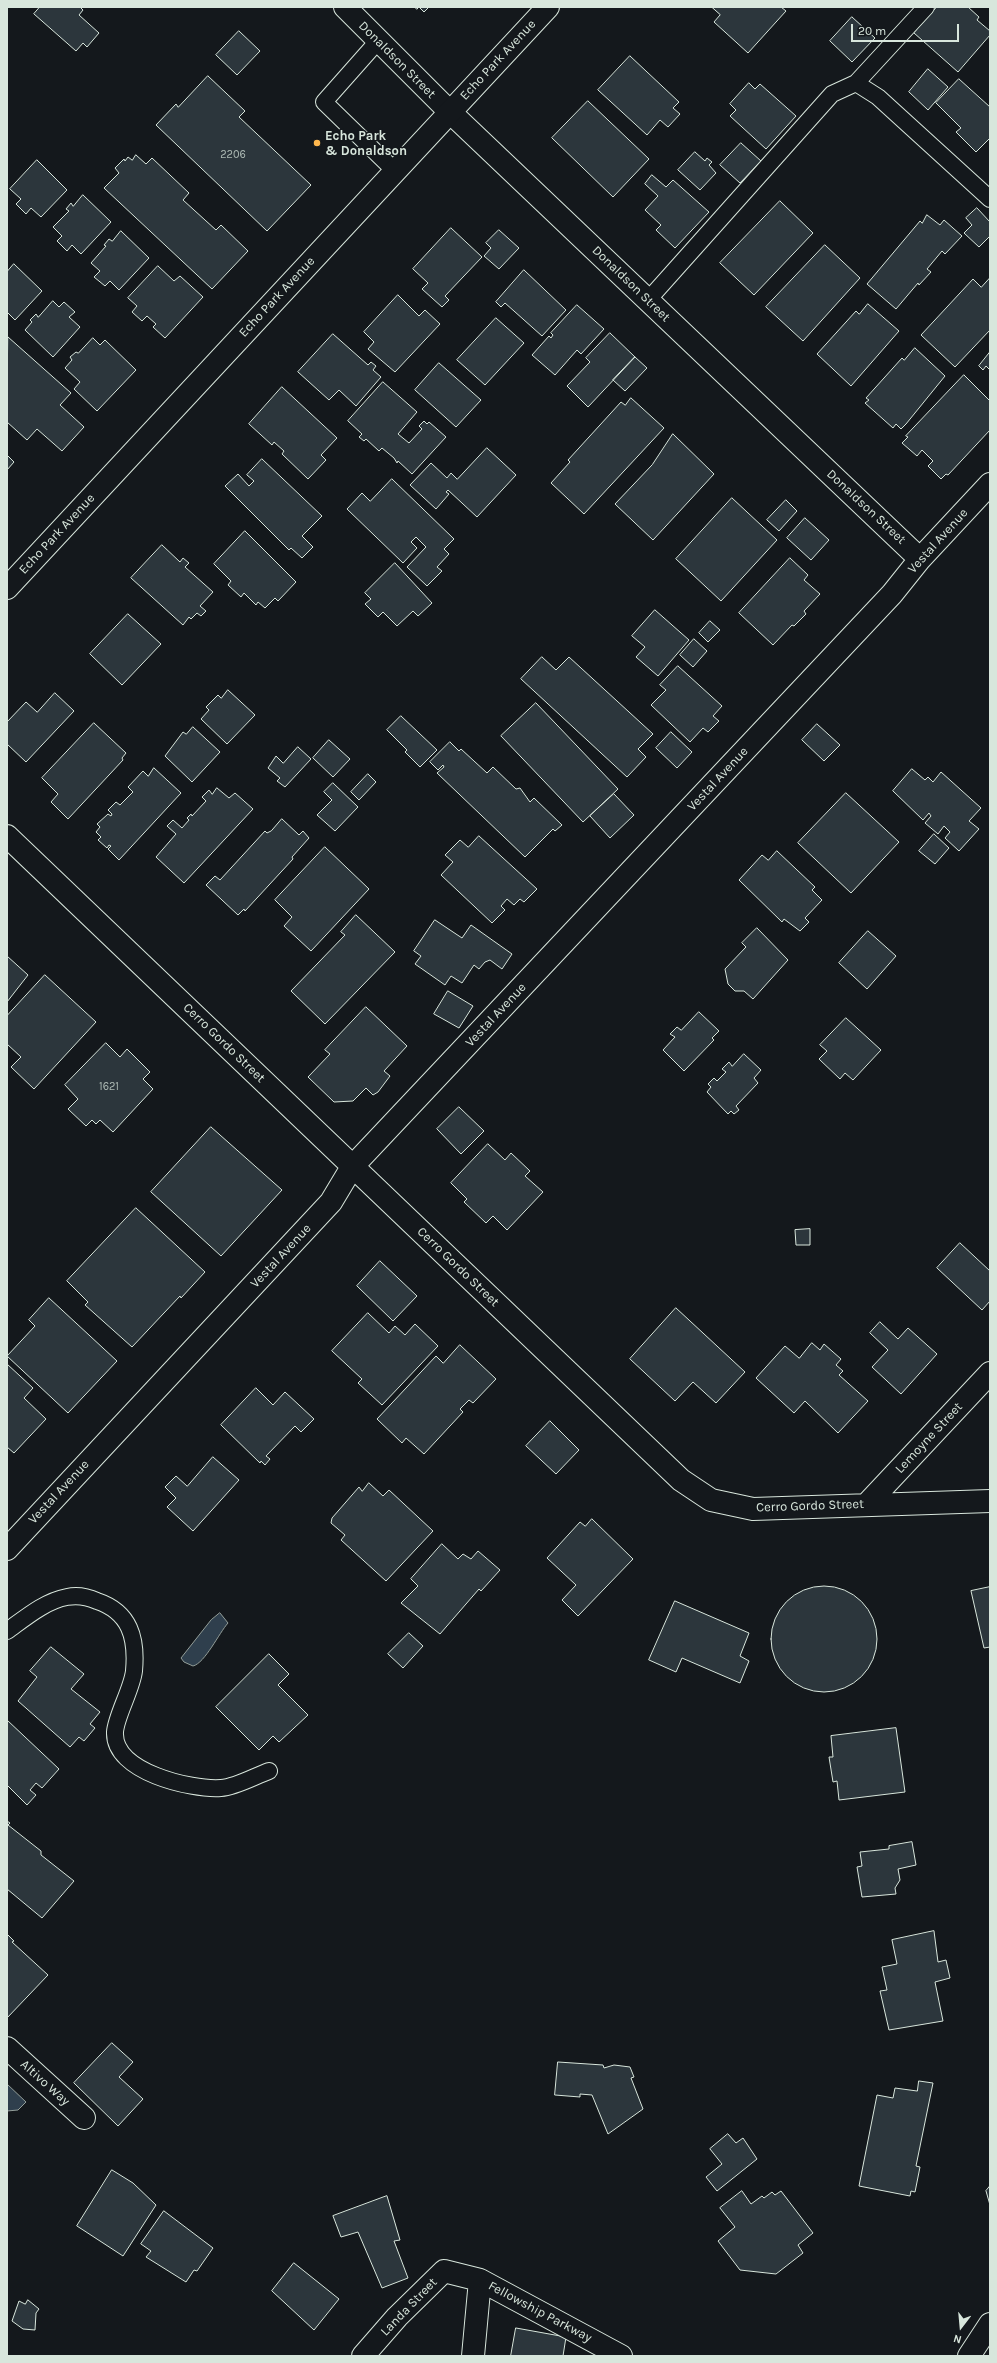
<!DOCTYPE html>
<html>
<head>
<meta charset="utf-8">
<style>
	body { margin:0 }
	#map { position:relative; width:997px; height:2363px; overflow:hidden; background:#14181c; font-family:Karla,sans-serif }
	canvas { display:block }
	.frame { position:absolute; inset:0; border:8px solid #d8e6dc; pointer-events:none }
	.north { position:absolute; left:941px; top:2307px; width:40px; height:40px; -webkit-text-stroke:3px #14181c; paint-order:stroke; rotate:196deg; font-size:11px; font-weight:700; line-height:16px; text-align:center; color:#d8e6dc }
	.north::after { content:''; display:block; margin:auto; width:14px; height:18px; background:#d8e6dc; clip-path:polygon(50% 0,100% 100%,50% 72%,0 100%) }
	.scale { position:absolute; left:851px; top:24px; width:108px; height:18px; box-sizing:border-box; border:2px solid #d8e6dc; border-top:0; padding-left:5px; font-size:12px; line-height:14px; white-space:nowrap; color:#d8e6dc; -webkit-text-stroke:3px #14181c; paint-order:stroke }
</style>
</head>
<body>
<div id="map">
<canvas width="997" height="2363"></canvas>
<div class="frame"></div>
<div class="north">N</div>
<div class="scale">20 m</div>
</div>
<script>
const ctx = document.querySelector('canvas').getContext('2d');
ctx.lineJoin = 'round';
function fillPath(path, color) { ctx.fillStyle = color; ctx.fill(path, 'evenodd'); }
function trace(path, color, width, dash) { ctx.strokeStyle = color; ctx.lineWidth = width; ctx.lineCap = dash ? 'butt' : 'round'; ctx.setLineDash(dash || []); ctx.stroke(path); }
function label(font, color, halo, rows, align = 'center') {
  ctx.font = font + ' Karla,sans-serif'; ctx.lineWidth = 3; ctx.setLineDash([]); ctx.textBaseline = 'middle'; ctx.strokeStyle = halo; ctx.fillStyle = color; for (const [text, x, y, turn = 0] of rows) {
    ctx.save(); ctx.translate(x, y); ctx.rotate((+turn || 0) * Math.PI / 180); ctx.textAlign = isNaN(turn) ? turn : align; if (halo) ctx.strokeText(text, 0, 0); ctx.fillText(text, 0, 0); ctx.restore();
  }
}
const water = new Path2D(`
	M220,1613L228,1623C219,1633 205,1663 193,1666L184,1662L181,1658L211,1620Z
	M7,2084L26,2102L18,2110L7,2111Z`);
const building = new Path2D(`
	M40,7H80L83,10L79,15L99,33L87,47L83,43L76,51L34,14Z
	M415,7H429L424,12L419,7L417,9Z
	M712,7H781L786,11L748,53L714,22L720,15Z
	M937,7H968L979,17L977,20L990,31V35L958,72L914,33Z
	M852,17L875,38L852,62L830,41Z
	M239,31L260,51L237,75L216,55Z
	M630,56L679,102L673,108L680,114L668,127L660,120L647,135L598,90Z
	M928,69L948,87L928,110L909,92Z
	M208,76L245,111L239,117L311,185L267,231L156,125L176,104L178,107Z
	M959,79L990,107V138L976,152L956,132L961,128L936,103Z
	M749,83L755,89L760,84L796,116L766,149L730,116L736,110L730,104Z
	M588,101L649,159L613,197L552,138Z
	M741,143L761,161L740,183L720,165Z
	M695,152L705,161L707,158L712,162L709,165L716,173L700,190L678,170Z
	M136,155L146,164L152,158L189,193L183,200L216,230L221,225L248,251L212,289L104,188L119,173L115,168L124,159L125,161L128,157L132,160Z
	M37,160L67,190L41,217L31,208L26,214L16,204L21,199L10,189Z
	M652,175L666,187L673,180L709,212L675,248L656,230L661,225L645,210L658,196L645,184Z
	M83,195L111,222L81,254L72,245L67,251L57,241L62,236L53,227L69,211L66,209L71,203L73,206Z
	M780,201L813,233L754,295L720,263Z
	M977,208L990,222V236L979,247L964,233L972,225L966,218Z
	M927,215L940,225L944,220L962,236L945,254L942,251L927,269L931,272L919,285L918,283L896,309L867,284L920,221L922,223Z
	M451,228L482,257L445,296L449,300L442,307L422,289L428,283L413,269Z
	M499,230L519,248L499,269L484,256L491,248L486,243Z
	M121,231L149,258L119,290L110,281L105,286L94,277L100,271L91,263L106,246L104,245L109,239L112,241Z
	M825,245L860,278L803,341L766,307Z
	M14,264L42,291L15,320L7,312V272Z
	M158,266L174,281L180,276L203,297L165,338L153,327L156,324L147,316L142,321L132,312L137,306L128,298Z
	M524,270L566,310L542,336L505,303L501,307L496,302Z
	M990,278V330L955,367L921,335L973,279L981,287Z
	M398,295L419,316L425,310L440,324L395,372L368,349L374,342L364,332Z
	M53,301L59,307L64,302L75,312L69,317L80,327L53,357L25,330L32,322L30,320L36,314L38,317Z
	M868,304L899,331L851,386L817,354L856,311L859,314Z
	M577,305L604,329L581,354L577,350L555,375L532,355L549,336L551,338L553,335L551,333Z
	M496,318L524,343L485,385L457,360Z
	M610,333L635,357L588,407L567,386L590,362L586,358Z
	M333,334L368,365L371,362L376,366L373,370L381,377L356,406L339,390L329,400L298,372Z
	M8,337L71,393L60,405L84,427L62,451L37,429L27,440L7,422Z
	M93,338L100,345L105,340L136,370L97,411L74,389L80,382L65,368L72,360L70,357L76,352L78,353Z
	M915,348L945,376L906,424L901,429L896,424L893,428L865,403L869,400L866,398L902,358L904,360Z
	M990,352V370L986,366L983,370L979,366Z
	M635,357L647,368L625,391L613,380Z
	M439,363L481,400L456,427L415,390Z
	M964,375L990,401V430L948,475L946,474L941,479L928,466L933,461L922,450L917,456L902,443L908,437L906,436Z
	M383,382L417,412L398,434L409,443L422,429L419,426L424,421L427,424L429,422L446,437L412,474L398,461L397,463L394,458L382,448L379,451L366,439L364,441L359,437L362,434L348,421Z
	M282,387L337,438L321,455L326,460L308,479L282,454L284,451L274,442L272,445L249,424Z
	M631,398L664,428L584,514L551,483L570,462L568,460L621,402L625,405Z
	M673,434L714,474L653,540L615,504L652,465Z
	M487,448L516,475L477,517L448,490L446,492L449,494L436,509L410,485L431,463L447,478L451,473L457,479Z
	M7,455L14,462L7,470Z
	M262,459L322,516L302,536L313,547L302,558L291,548L289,550L225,486L238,474L249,486L254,481L247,475Z
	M392,479L454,539L444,549L449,554L437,567L442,571L427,586L407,567L426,547L416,537L411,542L417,548L403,563L347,509L362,493L370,501Z
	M732,498L777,540L721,601L676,559Z
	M786,500L797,511L779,531L767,520Z
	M805,518L829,540L811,560L787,538Z
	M245,531L296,582L278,601L275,598L265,608L258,602L256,605L244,593L241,597L228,585L231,581L214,564Z
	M162,545L180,562L183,558L189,563L185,567L213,592L200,606L206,611L201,616L197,613L191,619L189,617L183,625L131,578Z
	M790,558L808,575L804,580L820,594L804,611L806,614L794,626L792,625L773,645L739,613Z
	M395,563L432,603L418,616L413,611L397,626L383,612L378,617L365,604L371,599L365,593Z
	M655,610L689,640L658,676L636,657L645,647L632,636Z
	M128,614L161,644L122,685L90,654Z
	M710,621L720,630L708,642L699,633Z
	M694,639L707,651L693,667L680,655Z
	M542,657L556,670L569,657L653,734L638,749L646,757L627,777L521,679Z
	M678,666L722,706L713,716L719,721L708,732L703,728L690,742L651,705L666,690L660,685Z
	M228,690L255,715L227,744L201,719L209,710L206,707L218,695L221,698Z
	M55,693L74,711L26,762L7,744V722L26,702L37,712Z
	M536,703L618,789L583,822L501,736Z
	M401,716L437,750L420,767L405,752L407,750L387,730Z
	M94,723L126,753L122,758L123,760L68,819L51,802L58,794L42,778Z
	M817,724L840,745L824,761L802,740Z
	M193,727L220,752L192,782L165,756L183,732L186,734Z
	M671,732L692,752L677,768L656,748Z
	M329,740L350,759L333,777L313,758Z
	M450,742L459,751L461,749L487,773L493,767L516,789L520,788L530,802L534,798L562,825L555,831L553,829L525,857L437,773L444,767L443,765L438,770L430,762Z
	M298,747L311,759L285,787L277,781L280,778L268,768L276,756L283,763Z
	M154,768L181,793L119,860L108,849L111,846L109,845L107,848L98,840L101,837L96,832L100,827L97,824L108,814L111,816L112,814L108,810L116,802L120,805L133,792L128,787L143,771L148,776Z
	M912,769L925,780L928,777L933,782L941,772L981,808L969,821L979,829L959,851L945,838L950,832L944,826L938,834L925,823L931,816L929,813L923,820L893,791Z
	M368,774L376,782L359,800L351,792Z
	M333,783L358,807L335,831L317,815L332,800L324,792Z
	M217,788L229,798L235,793L253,809L184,883L156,857L176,834L167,826L173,820L182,828L189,820L187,818L191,814L192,816L206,801L202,797L209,790L212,794Z
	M846,793L899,842L851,893L798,843Z
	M614,794L634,815L610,838L590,816Z
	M282,819L299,835L303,831L309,838L292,857L293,859L245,911L244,909L238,915L206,885L215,876L220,880L265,831L267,833L271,831Z
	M934,834L949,848L935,864L919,851Z
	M479,836L537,889L524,902L520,899L514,905L507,899L501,906L505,910L492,923L441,875L453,862L445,855L460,840L468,847Z
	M325,847L369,889L311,951L284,926L292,917L275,900Z
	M777,851L815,887L812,890L822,900L805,918L809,922L800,931L784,919L782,922L739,880L762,855L768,860Z
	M356,915L395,952L325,1024L291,991L345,935L341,932Z
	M435,920L462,938L471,925L512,954L502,969L490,960L485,962L479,969L474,965L462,983L451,976L445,985L415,964L421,956L414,951Z
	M757,928L788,960L753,999L744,991H735L728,984L725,969L746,947L742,943Z
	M868,931L896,956L867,989L839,963Z
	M7,956L28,975L7,1002Z
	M45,975L96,1022L34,1089L11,1067L21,1057L7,1044V1016Z
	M448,991L473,1006L459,1028L434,1014Z
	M366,1007L407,1046L384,1071L390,1076L378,1092L373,1095L366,1088L353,1101L334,1102L308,1077L330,1054L325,1050Z
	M699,1012L719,1031L712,1038L714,1040L684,1071L663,1050L675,1037L670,1034L677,1027L681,1030Z
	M846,1018L881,1050L853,1080L845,1073L840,1079L819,1059L827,1051L820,1045Z
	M106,1043L120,1057L127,1049L150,1072L143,1079L153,1089L113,1132L100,1120L96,1124L92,1120L86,1126L68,1109L78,1099L65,1085Z
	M744,1054L761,1070L754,1078L758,1083L736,1106L739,1110L734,1114L731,1111L728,1114L707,1092L711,1087L708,1084L714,1078L717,1081L726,1072L722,1069L729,1062L732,1066Z
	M459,1107L484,1131L461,1154L437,1129Z
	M211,1127L282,1190L221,1256L151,1192Z
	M488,1144L505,1160L511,1153L530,1171L525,1176L543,1192L507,1230L493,1216L486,1223L464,1202L467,1199L451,1183Z
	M136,1208L205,1272L181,1298L180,1296L132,1347L85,1305L88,1302L67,1281Z
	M810,1229V1245H796L795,1230Z
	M960,1243L990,1271V1301L982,1310L937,1268Z
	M380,1261L417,1296L393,1321L357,1286Z
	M49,1298L117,1361L68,1413L7,1356L35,1326L29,1320Z
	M676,1308L745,1372L716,1403L693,1382L675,1401L630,1359Z
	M368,1313L389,1333L395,1326L405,1335L415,1324L438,1346L382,1405L358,1383L362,1379L332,1351Z
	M880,1322L898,1339L908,1328L937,1354L901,1394L872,1367L888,1350L870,1333Z
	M812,1343L820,1350L824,1344L841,1359L836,1365L843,1371L839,1375L868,1401L838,1433L805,1401L794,1413L756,1378L785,1346L799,1358Z
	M460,1345L496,1379L473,1403L469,1400L460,1409L463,1412L424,1454L406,1438L402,1443L377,1419L436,1356L443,1363Z
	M7,1364L33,1388L24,1398L46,1419L14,1453L7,1447Z
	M256,1388L273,1405L285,1392L314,1419L301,1432L295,1426L266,1456L270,1459L265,1465L261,1461L260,1463L221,1425Z
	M550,1421L579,1450L556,1474L526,1446Z
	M213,1457L239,1480L193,1531L167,1507L176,1498L165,1487L176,1476L187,1486Z
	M369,1483L383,1496L389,1490L433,1531L386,1581L341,1540L345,1535L331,1523L332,1518L359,1487L362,1491Z
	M592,1519L633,1559L578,1616L562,1600L576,1585L547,1558L580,1522L585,1526Z
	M442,1544L458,1559L463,1554L471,1559L478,1551L500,1570L481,1591L479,1589L440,1634L401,1603L418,1586L411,1579Z
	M771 1639a53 53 0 1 1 106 0a53 53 0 1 1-106 0Z
	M990,1587V1647L984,1648L971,1591Z
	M675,1601L749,1633L740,1656L749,1661L740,1683L682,1658L676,1672L649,1660Z
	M409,1633L423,1646L403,1668L388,1654Z
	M51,1647L84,1674L71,1689L100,1712L90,1724L95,1728L84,1741L79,1737L70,1747L18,1701L37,1677L30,1671Z
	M269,1654L289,1674L278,1685L308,1715L279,1742L273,1736L259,1750L216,1707Z
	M7,1720L59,1769L42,1788L36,1783L30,1790L36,1795L27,1805L7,1785Z
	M896,1728L905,1792L839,1800L837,1781L833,1782L829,1757H833L831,1736Z
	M7,1821L10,1823L8,1825L41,1851V1855L74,1881L42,1918L7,1889Z
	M912,1842L916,1865L898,1869L900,1880L895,1888L896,1894L862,1897L857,1867L862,1866L860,1852L889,1849V1846Z
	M934,1931L938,1962L946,1960L950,1978L935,1982L943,2021L889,2030L880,1991L887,1990L882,1967L897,1964L892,1940Z
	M7,1934L14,1941L12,1942L48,1975L7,2018Z
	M112,2043L133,2062L119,2077L143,2099L118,2126L74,2083Z
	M558,2062L603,2065L604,2068L614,2065L630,2067L634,2077L631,2078L643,2109L608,2134L592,2095L580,2094V2097L555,2095Z
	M919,2081L933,2083L916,2166L920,2167L915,2192L911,2191L910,2196L859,2186L877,2095L893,2098L895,2088L917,2091Z
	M728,2134L736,2143L743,2138L757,2159L717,2191L706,2177L722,2164L710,2149Z
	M112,2170L133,2183L156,2205L123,2256L77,2226Z
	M990,2186V2205L986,2191Z
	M742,2191L751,2204L762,2196L764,2198L772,2192L775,2195L781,2191L813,2233L798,2245L803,2253L776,2274L740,2270L718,2241L735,2227L720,2208Z
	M387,2196L400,2240L394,2241L408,2278L382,2288L358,2232L341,2237L333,2216Z
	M164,2211L213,2248L197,2271L194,2270L186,2282L146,2257L151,2251L141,2244Z
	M294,2263L339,2299L314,2330L272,2291Z
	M28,2300L39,2309L36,2313L35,2330L23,2329L12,2321L19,2301L25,2304Z
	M516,2328L566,2337L563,2356H511Z`);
const lane = new Path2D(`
	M378,41L324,102L395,171
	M856,83L926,7
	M648,300L832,94L856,83L878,97L990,199
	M7,1631C25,1618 45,1601 67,1597C77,1595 88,1597 97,1601C130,1612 137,1638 134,1671C132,1689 116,1716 115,1732C113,1772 191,1790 221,1788C236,1787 255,1776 269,1771`);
const street = new Path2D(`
	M345,7L450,112L920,559
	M7,836L681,1480L711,1500L753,1509L990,1501
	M867,1504L990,1373
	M7,1549L331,1202L352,1167L892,594L920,559L990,484
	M7,2048L84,2118
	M480,2280L621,2356
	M363,2356L397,2317L444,2271L480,2280L473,2356
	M969,2356L990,2324`);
const secondary = new Path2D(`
	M7,588L548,7`);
const markers = [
	[317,143,4,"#ffb74d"]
];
const numberNames = [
	["2206",233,155],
	["1621",109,1087]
];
const streetNames = [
	["Donaldson Street",397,60,45],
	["Echo Park Avenue",498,60,-47],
	["Donaldson Street",631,284,44],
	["Echo Park Avenue",277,297,-47],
	["Donaldson Street",866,507,43],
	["Echo Park Avenue",57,534,-47],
	["Vestal Avenue",938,541,-48],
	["Vestal Avenue",718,779,-47],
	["Vestal Avenue",496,1015,-47],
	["Cerro Gordo Street",224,1043,44],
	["Vestal Avenue",281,1256,-47],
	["Cerro Gordo Street",458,1267,44],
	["Lemoyne Street",929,1438,-47],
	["Vestal Avenue",59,1492,-47],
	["Cerro Gordo Street",810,1506,-2],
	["Altivo Way",45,2083,42],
	["Landa Street",409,2307,-46],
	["Fellowship Parkway",540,2312,28]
];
const poiNames = [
	["Echo Park",325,136],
	["& Donaldson",325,151]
];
fillPath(water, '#2f3f4d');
trace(water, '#939e99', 1);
fillPath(building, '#2c363c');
trace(building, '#d8e6dc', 1);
trace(lane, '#d8e6dc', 18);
trace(street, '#d8e6dc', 24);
trace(secondary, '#d8e6dc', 24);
trace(lane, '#14181c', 16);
trace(street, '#14181c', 22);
trace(secondary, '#14181c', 22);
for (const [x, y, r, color] of markers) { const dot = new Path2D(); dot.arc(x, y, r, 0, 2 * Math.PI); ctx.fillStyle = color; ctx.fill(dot); trace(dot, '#14181c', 1.5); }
label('11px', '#adbab4', null, numberNames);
label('13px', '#d8e6dc', '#14181c', streetNames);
label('bold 13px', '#d8e6dc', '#14181c', poiNames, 'left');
</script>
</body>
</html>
